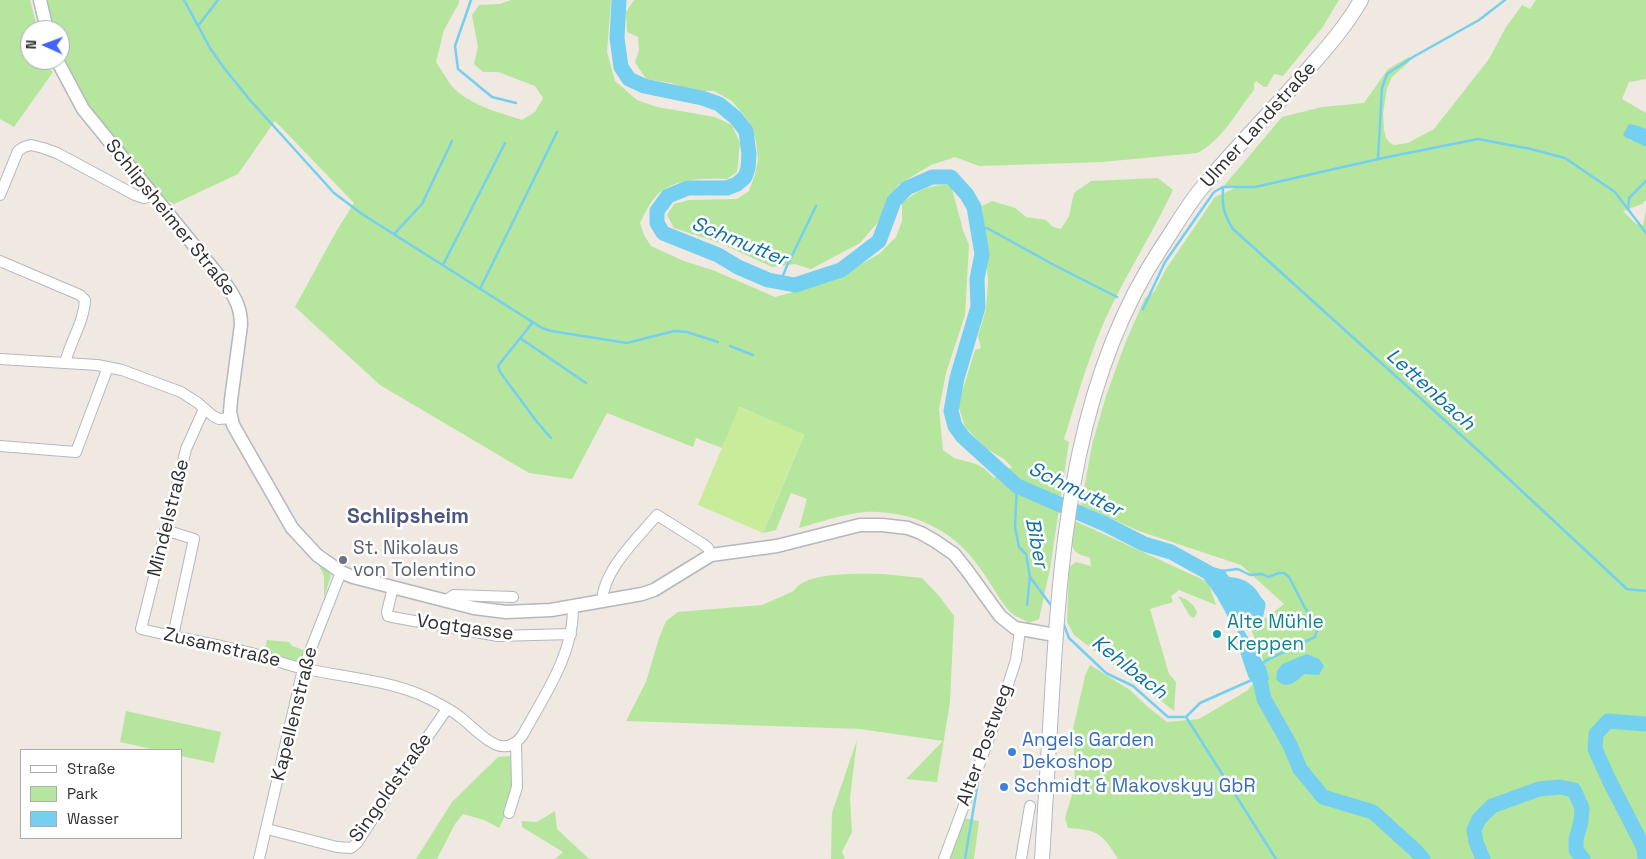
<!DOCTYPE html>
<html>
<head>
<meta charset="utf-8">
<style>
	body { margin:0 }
	#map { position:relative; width:1646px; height:859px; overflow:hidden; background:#efe9e1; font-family:"Space Grotesk",sans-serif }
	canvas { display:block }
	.legend { position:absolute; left:20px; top:749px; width:162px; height:90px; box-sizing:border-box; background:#fff; border:1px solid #ababab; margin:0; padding:6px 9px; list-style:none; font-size:15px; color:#2e2e2e }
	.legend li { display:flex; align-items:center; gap:10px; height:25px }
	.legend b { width:25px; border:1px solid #ababab }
	.north { position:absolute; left:20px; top:20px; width:50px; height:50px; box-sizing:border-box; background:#fff; border:1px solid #ababab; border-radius:50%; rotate:272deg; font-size:14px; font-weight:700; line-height:20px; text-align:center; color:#2e2e2e }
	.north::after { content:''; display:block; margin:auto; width:18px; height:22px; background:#4264fb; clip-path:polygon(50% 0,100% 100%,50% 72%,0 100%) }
</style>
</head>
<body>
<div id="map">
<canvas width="1646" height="859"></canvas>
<ul class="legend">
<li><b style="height:6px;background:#fff"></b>Straße</li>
<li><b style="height:14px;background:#b6e59e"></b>Park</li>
<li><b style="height:14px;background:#75cff0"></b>Wasser</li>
</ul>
<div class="north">N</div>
</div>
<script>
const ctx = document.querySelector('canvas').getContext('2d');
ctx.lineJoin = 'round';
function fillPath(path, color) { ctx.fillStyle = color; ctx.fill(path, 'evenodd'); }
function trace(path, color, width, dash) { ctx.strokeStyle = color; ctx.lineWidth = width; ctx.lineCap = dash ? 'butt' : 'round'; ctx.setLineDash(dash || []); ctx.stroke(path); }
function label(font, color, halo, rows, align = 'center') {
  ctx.font = font + ' "Space Grotesk",sans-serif'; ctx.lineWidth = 5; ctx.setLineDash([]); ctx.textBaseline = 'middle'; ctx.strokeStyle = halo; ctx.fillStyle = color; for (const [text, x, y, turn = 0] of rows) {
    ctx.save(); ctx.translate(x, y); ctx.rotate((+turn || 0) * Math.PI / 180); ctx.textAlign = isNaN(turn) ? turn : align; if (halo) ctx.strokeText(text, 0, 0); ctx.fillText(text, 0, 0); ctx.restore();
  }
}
const green = new Path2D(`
	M0,0H30L38,30H30V60H46L48,68L53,72L14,127L0,119Z
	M47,0H459V3L444,30L436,62C441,70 446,78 451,85C468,105 498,112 522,120L535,112L543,98L535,86L498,72H483L474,64L478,47L472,15L479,5L500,4L511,0H611L607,52L615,81L637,100L657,107L715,117L732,125L740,143L737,172L727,179C704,178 677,178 659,193C651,200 645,213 640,223L644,235L651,246L684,261L715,271L775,297L829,282L879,254L896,237L902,221V203C918,190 929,184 951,185L963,230L969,245L965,315L946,373L939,409L943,450L954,458L976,464L985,469L994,478L1012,467L1004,459L987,449L965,427L958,405L975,350L981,348L978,336L986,309L988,283L982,206L992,201L1015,208L1026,217L1046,220L1053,227L1061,229L1069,216L1074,193L1091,181L1158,178L1173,190C1154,230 1130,268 1110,309C1090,351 1078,395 1064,439L1069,442L1050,569L1039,619L1029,623C1023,619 1014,616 1009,611C998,598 990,581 979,567C955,532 919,514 877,512C854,510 821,522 799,528L807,499L791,493L776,530L763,533L804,435L740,407L722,448L696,438L693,447L607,413L572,479L529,473L380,385L295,307L337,230L354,203L275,121L238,174L174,204L164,199L109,134L85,100L60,49V30H55Z
	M634,0H1339L1322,28L1283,76L1274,74L1267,87H1264L1256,81L1254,84V90C1236,112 1223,140 1197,153L1102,162L979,166L955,157L931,165L898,185L878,222L860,243L811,269L795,264L772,267L720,243L674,228L667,215L674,204L689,200L737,199L749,191L755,174L758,160L756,141L747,119L732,101L714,91H695L671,83L646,79L635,62L639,50L638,37L627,32L626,12Z
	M1536,0H1646V79L1629,82L1622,99L1646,113V129L1639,126L1629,140L1639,142L1646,147V200L1642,204L1623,211L1636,224L1643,225L1646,210V859H1118C1102,833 1098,830 1068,828L1065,818L1075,785L1073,729L1085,676L1090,665L1130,690L1148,707L1167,722L1199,719L1248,690L1266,667L1251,629L1284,604L1241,565L1139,531L1081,505L1092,445L1106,396L1126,341L1145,298L1154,292L1166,269L1215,197L1235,188L1223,187L1282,117L1322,107L1364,103L1388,69L1409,57L1410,61L1392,77L1387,88L1383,114L1384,130L1386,138L1390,143L1394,145L1408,143L1434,129L1489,59L1506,27L1522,5L1530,9Z
	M1075,521L1208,582L1216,605L1179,590L1171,596L1173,602L1150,609L1169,674L1176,682L1174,711L1074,635L1067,622L1069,567L1076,562L1091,566L1090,558C1087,556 1082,556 1079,554C1067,548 1073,532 1075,521Z
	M318,563L325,567L331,575L324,598V576Z
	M883,574L922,578L940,597L954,616L950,702L937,782L906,779L943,741L860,729L626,721L646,682L659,638L666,621L678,612L762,605L794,591C805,571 863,574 883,574Z
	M1178,596C1187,599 1195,604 1197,613L1194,618L1190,616Z
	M267,640L289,642L292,646L304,650L300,662L265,651Z
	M126,711L221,732L214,763L181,756V750H156L120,742Z
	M857,740L850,798L852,832L842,852L845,859H831L832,813Z
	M514,756L510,806L499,828L484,820L463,814L455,824L437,859H416L452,802L498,757Z
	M555,811L557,829L589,859H555L563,852L522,827V821L537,822Z
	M963,818L979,821L974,859H950Z`);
const pitch = new Path2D(`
	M739,407L804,434L763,533L698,505Z`);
const water = new Path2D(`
	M1629,124L1639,126L1646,129V147C1638,142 1630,141 1623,135Z
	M1213,567L1224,570L1245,599L1252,611L1250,621L1243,625L1241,622L1243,629L1266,667L1269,679L1264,689L1263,694L1251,681L1248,676L1235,637L1239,635L1235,625H1231C1228,615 1223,608 1218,599C1214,591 1213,584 1207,577L1209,570Z
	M1307,654L1319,659L1324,666L1319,675L1304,674C1296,682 1286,691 1276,679L1277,671L1282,664Z`);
const stream = new Path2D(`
	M184,0L210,48L224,68L250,100L334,193L362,214L542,328L551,331L627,343L674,331L687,332L718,342
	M471,0L455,46L458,69L492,97L516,103
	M198,26L218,0
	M1378,159L1382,88L1387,74L1413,57L1479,20L1505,0
	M1223,187C1222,206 1223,213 1233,229L1482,454L1627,589L1646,591
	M1628,210L1629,198L1646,181
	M979,229L987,228L1054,265L1117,297
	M394,234L422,204L452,141
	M443,265L505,143
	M780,283L786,268L816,206
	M480,289L557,132
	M1143,309L1165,262L1214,192L1223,187H1255L1383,158L1478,139L1531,149L1565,158L1615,192L1646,233
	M533,322L498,366L500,372L537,422L551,438
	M520,338L586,383
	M730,346L753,355
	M1017,486L1015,527L1019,547L1026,554L1030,577L1027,605
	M1221,571L1238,569L1250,575L1262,574L1268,577L1279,573H1284L1289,577L1305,608L1314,620L1317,630L1315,637L1265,661L1262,665
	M1030,577L1053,608
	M1062,620L1069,638L1106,673L1133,686L1168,717H1186L1276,859
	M1186,717L1200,703L1254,679
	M965,859L978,782`);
const river = new Path2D(`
	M619,0L617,38L621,67L629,79L644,86L702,98L719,104L736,118L746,131L749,154L748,168L745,177L737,184L727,188H688L668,196L657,211V223L663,233L718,255L738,267L768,280L795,285L841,270L879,241L894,201L907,188L932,177H951L967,195L974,207L982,254L977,279L978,307L957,378L951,411L955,426L963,437L1017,486L1105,524L1144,544L1171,552L1209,573L1220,588
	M1221,590L1219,585C1230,584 1239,584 1248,592C1252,595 1253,601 1258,605L1256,614L1252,618
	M1259,675L1264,699L1290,745L1300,769L1323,797L1373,812L1416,851L1423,859
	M1483,859L1476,842L1474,830L1479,819L1492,806L1539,789L1560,787L1574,790L1582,808L1581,821L1576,840V850L1583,859
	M1645,859L1644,848L1609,780L1595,749L1596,734L1608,721L1646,724`);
const minor = new Path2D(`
	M0,195L18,151L24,147L31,145L43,148L57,153L135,195L144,198L153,196
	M0,261L80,295L85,300C84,322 70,342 65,363
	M0,359L97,365L122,370L181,392L198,403L213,416L219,419L231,418
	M204,409L186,449L141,629C179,638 218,644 255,654C272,659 289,666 306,669C344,677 385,680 421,695C434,701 449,708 460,717C478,730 501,763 522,736C544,696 574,654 573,607
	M0,446L76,452L108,367
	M165,530L194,539L173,636
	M393,587L387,612L388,616L392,617L498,636L571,634
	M445,601L454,595L513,597
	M602,602C603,570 637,539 657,515L703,544L708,548L711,555
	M509,813L517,787L516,743
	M267,829L337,847L351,848L357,843L401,775L447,709
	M259,859L303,669L341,572
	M944,859L1001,706L1016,660L1020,630
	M1021,859L1030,806`);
const tertiary = new Path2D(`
	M40,0L47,30
	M57,60L83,109L227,286C236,299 241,309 241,325L231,400L230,412L233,425L292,528L317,555L341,572L353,577L474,608L506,612L551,610L642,594L654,590L711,555L777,546L860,525H882L908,528L921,533L935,541L954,554L966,569L1000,616L1015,628L1055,635`);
const secondary = new Path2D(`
	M1042,859C1046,799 1049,738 1053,678C1062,531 1077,375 1161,248C1174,229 1186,207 1201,189C1233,150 1269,114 1303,75C1324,51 1345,28 1361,0`);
const markers = [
	[343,560,5,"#6b7280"],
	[1217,634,5,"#0f9aa8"],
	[1012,752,5,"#3f7fe0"],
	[1004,787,5,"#3f7fe0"]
];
const streetNames = [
	["Ulmer Landstraße",1259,125,-48],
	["Schlipsheimer Straße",170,218,51],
	["Mindelstraße",169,518,-76],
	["Vogtgasse",465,628,8],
	["Zusamstraße",222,648,13],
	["Kapellenstraße",295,714,-76],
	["Alter Postweg",985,745,-70],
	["Singoldstraße",391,788,-55]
];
const worshipNames = [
	["St. Nikolaus",353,549],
	["von Tolentino",353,571]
];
const cultureNames = [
	["Alte Mühle",1227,623],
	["Kreppen",1227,645]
];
const shopNames = [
	["Angels Garden",1022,741],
	["Dekoshop",1022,763],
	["Schmidt & Makovskyy GbR",1014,787]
];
const waterNames = [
	["Schmutter",739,242,22],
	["Lettenbach",1430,390,42],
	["Schmutter",1075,490,26],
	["Biber",1036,543,79],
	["Kehlbach",1129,668,38]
];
const quarterNames = [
	["Schlipsheim",408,517]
];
fillPath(green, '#b6e59e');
fillPath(pitch, '#c9ec9a');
fillPath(water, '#75cff0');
trace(stream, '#75cff0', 2.5);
trace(river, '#75cff0', 15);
trace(minor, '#b4b7c1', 12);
trace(tertiary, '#b4b7c1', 15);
trace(secondary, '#b4b7c1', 16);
trace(minor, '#fff', 10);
trace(tertiary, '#fff', 12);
trace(secondary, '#fff', 14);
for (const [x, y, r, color] of markers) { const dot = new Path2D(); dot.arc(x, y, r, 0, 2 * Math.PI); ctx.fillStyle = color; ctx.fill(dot); trace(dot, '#fff', 2); }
label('19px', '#2e2e2e', '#fff', streetNames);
label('19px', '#5b616d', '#fff', worshipNames, 'left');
label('19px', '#0d838f', '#fff', cultureNames, 'left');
label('19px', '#366cbe', '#fff', shopNames, 'left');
label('italic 20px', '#0d6fa3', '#fff', waterNames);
label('bold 21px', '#4d5680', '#fff', quarterNames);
</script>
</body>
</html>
